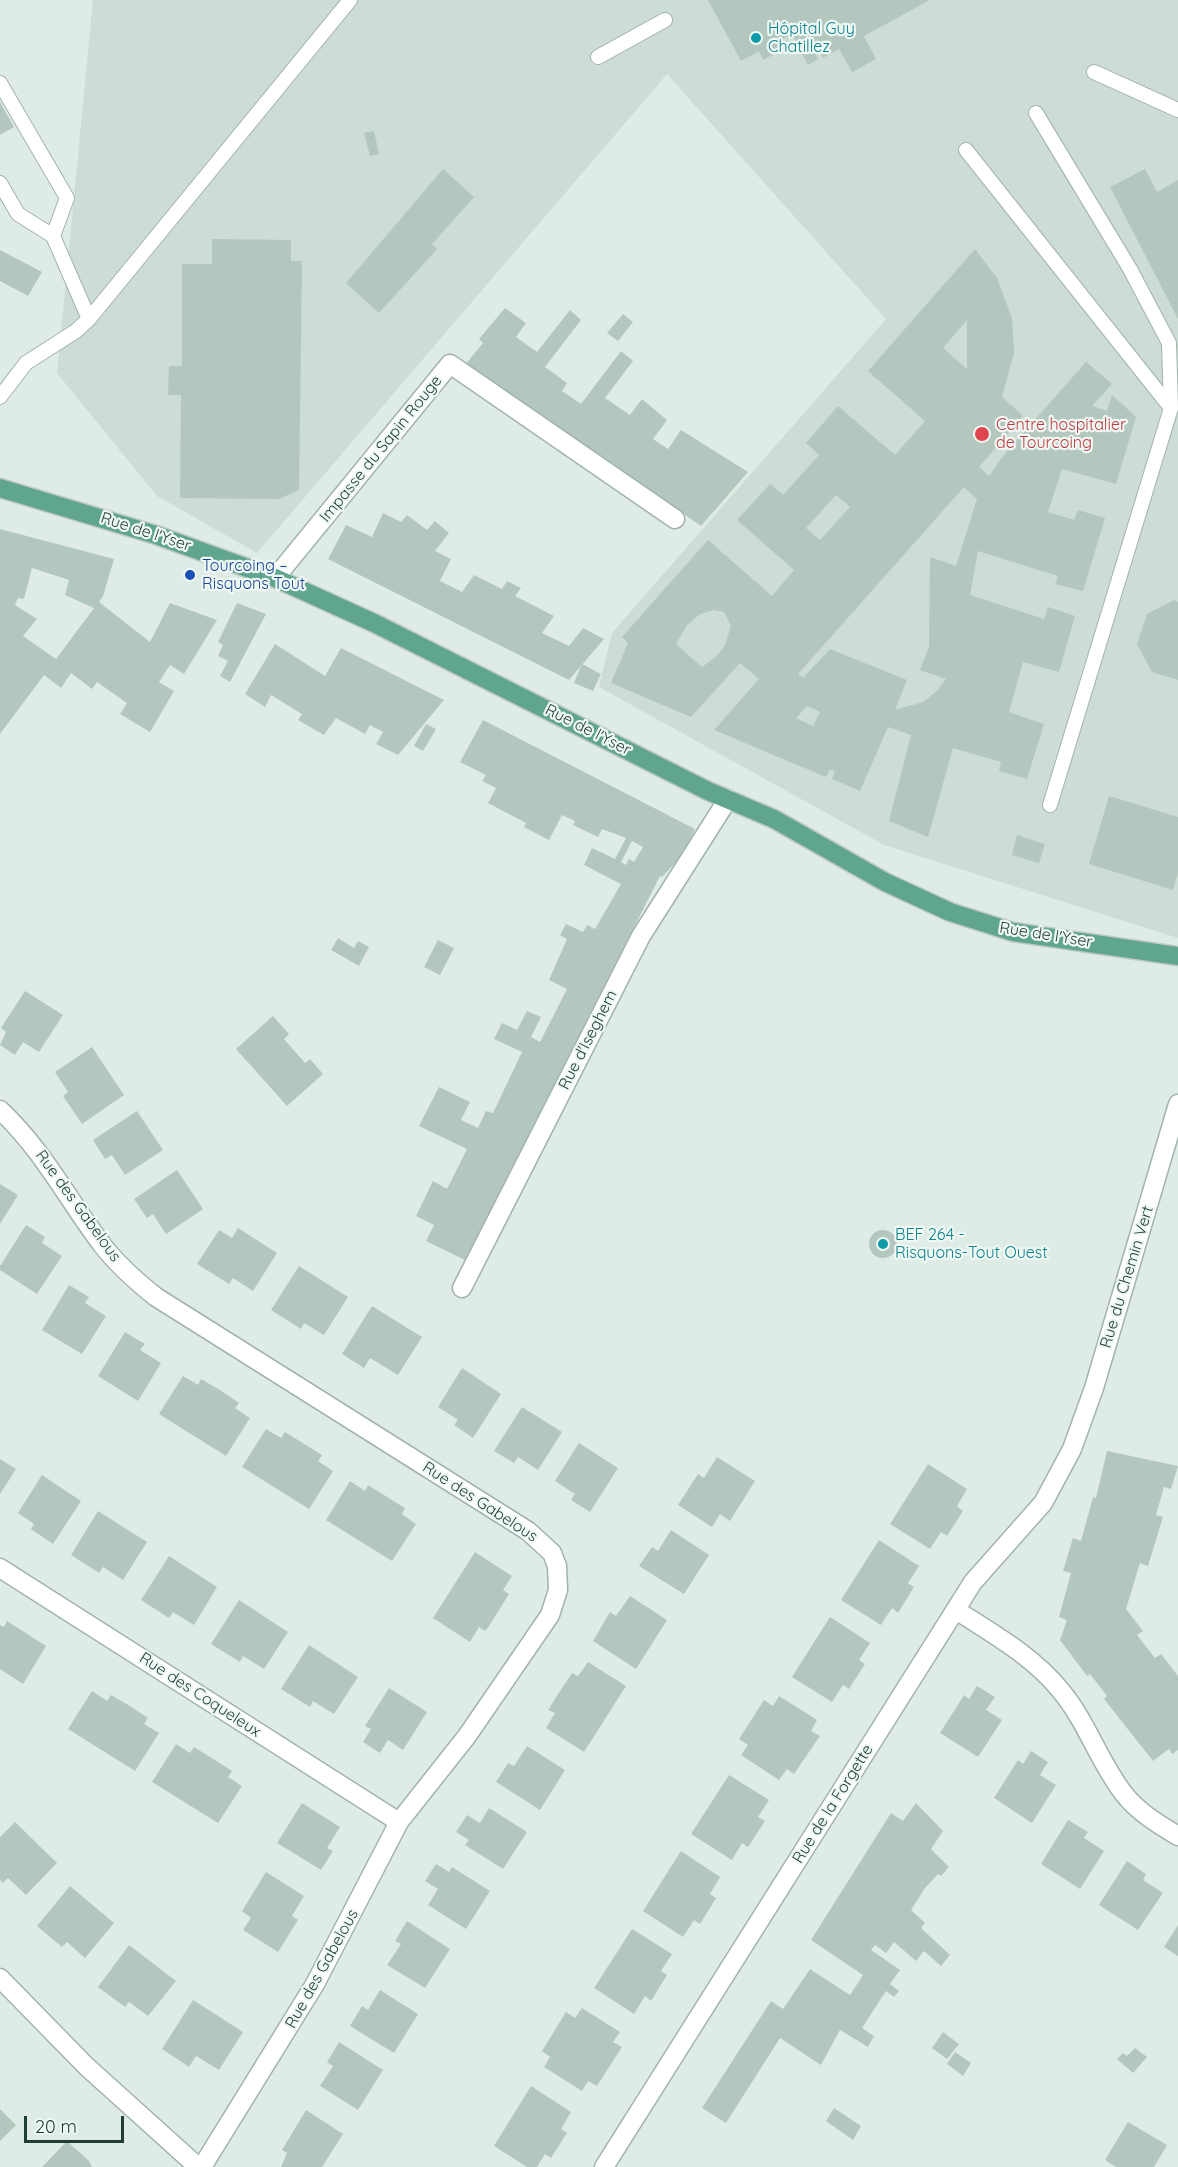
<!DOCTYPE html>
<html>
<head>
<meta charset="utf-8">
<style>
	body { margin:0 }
	#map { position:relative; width:1178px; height:2167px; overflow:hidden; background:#dfece5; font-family:Quicksand,sans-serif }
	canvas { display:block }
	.scale { position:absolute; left:24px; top:2116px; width:100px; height:27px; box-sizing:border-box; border:3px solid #1e3d33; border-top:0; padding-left:8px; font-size:18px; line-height:21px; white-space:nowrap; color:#1e3d33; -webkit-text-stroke:4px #eff8f3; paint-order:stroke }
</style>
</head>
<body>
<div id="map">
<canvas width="1178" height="2167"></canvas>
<div class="scale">20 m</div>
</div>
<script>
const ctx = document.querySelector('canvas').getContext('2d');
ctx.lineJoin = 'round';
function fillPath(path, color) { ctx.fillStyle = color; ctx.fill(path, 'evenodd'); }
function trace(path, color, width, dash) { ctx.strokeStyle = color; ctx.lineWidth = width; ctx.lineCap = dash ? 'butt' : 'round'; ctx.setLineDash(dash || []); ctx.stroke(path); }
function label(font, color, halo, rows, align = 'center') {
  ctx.font = font + ' Quicksand,sans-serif'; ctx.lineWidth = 4.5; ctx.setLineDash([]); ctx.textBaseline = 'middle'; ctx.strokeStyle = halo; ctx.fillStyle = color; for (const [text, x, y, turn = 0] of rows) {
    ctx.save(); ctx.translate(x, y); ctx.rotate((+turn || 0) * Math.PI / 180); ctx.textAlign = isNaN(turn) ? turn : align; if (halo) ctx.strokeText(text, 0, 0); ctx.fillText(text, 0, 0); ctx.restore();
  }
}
const built = new Path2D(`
	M93,0H1178V938L884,845L599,687L612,633L886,319L667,74L257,553L157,496L57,373Z`);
const building = new Path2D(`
	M708,0H930L864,36L876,59L852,72L839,49L823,58L806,26L779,41L784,49L763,60L759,51L741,61Z
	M803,31L818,59L808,65L793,36Z
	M0,102L14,127L0,135Z
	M374,131L379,154L370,156L364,133Z
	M443,169L474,197L432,244L437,249L379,313L346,283Z
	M1145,169L1157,192L1178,180V319L1110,187Z
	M212,239L291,240V261H302L299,490L279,499L180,498L181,395H168L169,366H182V264H212Z
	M975,249L997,278L1012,318L1014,353L1002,397L1023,416L979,467L989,476L1003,456L1086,362L1112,384L1092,406L1107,411L1112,395L1136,417L1116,484L1062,469L1048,512L1074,520L1078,510L1105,518L1083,591L1055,584L1058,576L978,551L970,595L1044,619L1048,607L1075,616L1059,672L1023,662L1009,712L1044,724L1027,779L999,771L1001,762L953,748L928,837L889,821L911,735L888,727L860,791L832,779L835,771L830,769L826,777L714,730L759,679L740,663L691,717L611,683L628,643L622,637L708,540L772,596L794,570L737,520L770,484L783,495L819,455L806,443L838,406L895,455L925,421L868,371ZM967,320V369L943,348ZM964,487L977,499L956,566L930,557L929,647L920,670L946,679L937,691L923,702L895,710L907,680L830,649L803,678L798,674ZM836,495L850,507L820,540L806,528ZM714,610L724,612L731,626L725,645L717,656L702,667L676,644L687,625L700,614ZM807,706L820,712L813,726L796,718Z
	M0,250L42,272L28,296L0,281Z
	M505,308L526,323L516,337L537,352L570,310L581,320L545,367L567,383L562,391L581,404L621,351L633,361L605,398L630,415L642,399L667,420L653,439L668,449L681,430L748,472L701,526L465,365L483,343L479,339Z
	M623,314L633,322L618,341L607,333Z
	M383,513L401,522L407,515L427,530L435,521L449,533L435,551L451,559L440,581L462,592L474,575L502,589L507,581L521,588L515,596L554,616L542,633L569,646L583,628L604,639L569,680L328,559L346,525L372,537Z
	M0,529L114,559L103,596L99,602L150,642L170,603L217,620L184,674L170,665L159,682L174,691L150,732L120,714L127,703L97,682L92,689L71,673L61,688L44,675L0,734ZM32,568L69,580L65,595L94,608L56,659L23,636L37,619L15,605L18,598L24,599Z
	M1174,600L1178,602V680L1152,672L1137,644L1147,614Z
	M237,603L266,614L230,682L220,676L228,661L218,656L223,645L218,642Z
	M275,644L325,676L341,648L444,700L398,755L376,744L383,732L370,725L365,734L336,718L324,735L298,720L302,714L271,695L265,707L245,694Z
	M582,664L601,674L593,691L574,683Z
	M483,720L695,829L678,864L675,863L662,877L660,876L465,1260L426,1241L434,1225L416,1216L433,1181L447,1189L467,1149L419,1126L439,1087L470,1102L461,1120L478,1128L486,1111L493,1113L522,1052L494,1039L502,1023L517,1030L527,1011L541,1017L531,1037L540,1042L567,989L549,980L567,939L560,935L566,924L583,932L587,925L595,929L621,884L584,865L592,848L615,859L626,838L602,829L598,837L573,825L575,821L562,815L549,840L524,827L526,823L488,803L496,788L482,781L486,775L460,762ZM632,841L643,847L634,862L629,859L626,865L621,862Z
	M426,724L436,729L423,751L414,746Z
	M1109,796L1178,817V873L1173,890L1089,864Z
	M1017,835L1045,844L1039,863L1012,855Z
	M338,938L354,948L358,941L369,947L359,966L331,950Z
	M438,940L454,948L440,975L424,967Z
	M25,991L63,1015L39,1052L23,1042L15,1055L0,1045L6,1032L1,1028Z
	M273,1016L289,1034L284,1039L305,1063L310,1059L323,1074L287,1106L236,1049Z
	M92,1047L124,1095L82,1124L63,1096L68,1092L55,1072Z
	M137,1111L163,1150L125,1175L112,1155L105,1159L93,1140Z
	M177,1170L203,1209L166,1234L153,1214L147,1218L134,1199Z
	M0,1184L18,1195L0,1224Z
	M26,1225L45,1237L42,1243L62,1256L37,1294L0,1270V1266Z
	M238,1228L277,1253L253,1291L233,1278L229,1284L197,1264L219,1230L232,1238Z
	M869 1244a14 14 0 1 1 28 0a14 14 0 1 1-28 0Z
	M299,1266L348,1297L324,1335L304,1323L301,1329L271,1310Z
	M69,1285L89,1297L85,1303L106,1316L82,1354L42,1330Z
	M372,1306L422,1337L398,1375L370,1358L364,1368L342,1354Z
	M125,1332L145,1344L140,1350L161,1363L138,1401L98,1376Z
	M462,1368L501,1394L473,1438L454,1425L458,1420L438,1407Z
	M183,1376L198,1385L201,1379L220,1390L239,1403L235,1408L250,1418L226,1456L159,1414Z
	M522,1407L562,1432L538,1470L518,1457L514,1463L494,1451Z
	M266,1429L281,1438L285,1432L322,1455L318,1461L333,1471L309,1509L242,1467Z
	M579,1443L618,1468L590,1512L571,1500L575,1494L555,1481Z
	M1107,1451L1178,1466L1171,1489L1164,1487L1156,1515L1163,1517L1148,1566L1140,1563L1126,1609L1143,1631L1137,1635L1155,1658L1161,1654L1178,1676V1750L1172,1754L1169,1749L1153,1761L1104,1699L1107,1696L1090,1674L1087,1676L1060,1640L1067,1620L1059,1617L1071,1573L1063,1571L1073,1538L1081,1541L1093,1497L1096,1498Z
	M717,1457L755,1481L730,1521L720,1514L712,1527L678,1505L698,1474L704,1478Z
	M0,1459L16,1469L0,1494Z
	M928,1464L967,1489L957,1506L963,1511L947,1536L941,1532L930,1549L890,1524Z
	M42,1475L81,1501L53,1544L31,1529L34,1524L18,1513Z
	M350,1481L365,1491L368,1485L400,1505L405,1508L402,1514L416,1524L392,1561L326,1520Z
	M98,1511L147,1542L123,1580L103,1567L99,1573L71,1555Z
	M671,1530L709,1555L684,1594L639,1566L652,1547L658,1551Z
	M879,1540L919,1566L908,1583L914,1587L898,1613L892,1608L881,1625L841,1600Z
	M475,1552L512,1576L503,1590L509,1594L489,1626L485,1631L479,1627L470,1642L433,1618Z
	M169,1556L217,1587L194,1625L173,1612L169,1618L141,1600Z
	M630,1596L667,1620L636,1669L593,1641L610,1612L616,1616Z
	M239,1600L288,1632L264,1669L243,1656L240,1662L211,1644Z
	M830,1617L870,1643L859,1660L865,1664L849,1689L843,1685L832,1702L792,1677Z
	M7,1621L46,1646L23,1684L0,1669V1625L4,1627Z
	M309,1645L358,1677L334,1714L313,1701L310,1707L281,1689Z
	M588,1662L626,1686L584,1752L546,1728L555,1713L548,1710L560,1691L572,1673L578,1676Z
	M977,1686L995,1697L986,1710L1002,1720L978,1757L940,1733L964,1695L969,1699Z
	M389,1688L427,1712L403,1750L388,1740L380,1753L363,1742L371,1729L365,1726Z
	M92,1691L107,1701L111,1695L130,1706L148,1718L144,1724L159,1733L135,1771L68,1729Z
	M779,1696L817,1720L811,1731L820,1736L794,1774L787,1769L779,1780L741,1755L748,1745L739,1739L764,1700L773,1706Z
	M176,1744L190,1753L194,1747L226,1767L232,1771L228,1777L242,1786L218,1823L152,1782Z
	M527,1746L565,1770L540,1810L496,1782L508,1763L514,1766Z
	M1031,1751L1048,1762L1040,1775L1056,1785L1032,1823L994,1798L1018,1760L1023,1764Z
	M729,1775L769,1800L758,1817L765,1821L748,1847L742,1843L732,1860L691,1834Z
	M302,1803L340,1827L327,1848L333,1851L321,1870L277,1843Z
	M916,1803L943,1831L931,1849L949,1867L941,1876L938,1874L925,1888L911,1910L925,1923L921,1928L950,1955L941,1966L924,1951L916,1961L894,1942L886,1953L875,1945L871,1950L900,1970L890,1984L899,1991L894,1997L886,1991L862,2028L874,2036L868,2047L840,2030L821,2065L780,2038L726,2123L702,2108L771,2001L783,2009L810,1969L850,1995L863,1975L811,1940L891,1813L903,1821Z
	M489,1808L527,1832L503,1869L465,1845L469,1840L456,1832L467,1815L480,1823Z
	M1068,1820L1088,1832L1084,1838L1104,1851L1080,1889L1041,1864Z
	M15,1822L57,1863L26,1895L8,1878L3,1883L0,1880V1837Z
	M681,1851L720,1877L710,1894L716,1898L700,1924L694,1920L683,1937L643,1911Z
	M1127,1861L1146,1874L1143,1880L1163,1893L1138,1930L1099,1905Z
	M436,1864L449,1872L452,1867L490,1891L466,1929L428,1905L438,1889L425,1881Z
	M266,1872L304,1896L292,1916L298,1920L278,1952L243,1930L251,1918L242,1911Z
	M70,1886L114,1923L85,1958L67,1942L62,1947L37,1926Z
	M407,1921L450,1949L425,1988L387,1965L401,1944L395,1941Z
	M1178,1925V1956L1164,1947Z
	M632,1929L672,1954L661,1971L667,1975L651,2001L645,1996L634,2014L594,1988Z
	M129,1945L176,1981L148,2016L129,2002L125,2007L98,1987Z
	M380,1990L418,2014L394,2053L350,2026L362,2006L368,2010Z
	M193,2000L243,2032L219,2070L196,2056L189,2067L162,2049Z
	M582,2008L620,2032L613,2042L622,2047L597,2086L588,2081L582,2091L544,2067L550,2057L542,2051L566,2012L575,2018Z
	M943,2032L959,2044L947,2059L932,2048Z
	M339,2042L383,2070L358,2110L320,2086L333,2066L327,2062Z
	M1135,2048L1147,2057L1133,2073L1117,2059L1123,2053L1127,2056Z
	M955,2052L971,2063L963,2076L947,2064Z
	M531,2086L571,2112L561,2129L567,2133L551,2158L545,2154L537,2167H527L494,2146Z
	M834,2108L861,2126L853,2140L826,2121Z
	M0,2109L16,2125L0,2141Z
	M306,2110L343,2134L322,2167H281L287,2153L282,2150Z
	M1128,2122L1167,2145L1154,2167H1116L1105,2160Z
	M67,2141L89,2161L92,2167H42Z`);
const lane = new Path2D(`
	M598,57L665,20
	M1094,72L1178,110
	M0,83L67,198L53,236
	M1036,113L1130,269L1169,343L1171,408L1050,805
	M966,150L1171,408
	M0,183L18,214L53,236L89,319
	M0,397L26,363L76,331L89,319L350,0`);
const street = new Path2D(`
	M275,578L450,364L675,519
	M0,1110C43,1150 68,1200 103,1246C118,1265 137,1282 156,1297L528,1531L552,1553L557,1566L558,1590L550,1615L467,1736L399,1822L315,1984L202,2167
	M462,1288L641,936L728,799
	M0,1568L399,1822
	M956,1610C993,1634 1033,1656 1061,1691C1087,1722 1099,1762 1124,1794C1138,1812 1158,1824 1178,1836
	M0,1978L86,2066L198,2167
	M604,2167L973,1582L1043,1503L1072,1449L1094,1388L1178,1104`);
const primary = new Path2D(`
	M0,488L156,535L275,578L374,623L708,791L774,819L885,882L950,912L1013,932L1178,956`);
const markers = [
	[756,38,6,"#0f9aa8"],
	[982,434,8,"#e0444e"],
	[190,575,6,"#1a4fb4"],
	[883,1244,6,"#0f9aa8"]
];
const cultureNames = [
	["Hôpital Guy",768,29],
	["Chatillez",768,47],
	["BEF 264 -",895,1235],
	["Risquons-Tout Ouest",895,1253]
];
const healthNames = [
	["Centre hospitalier",996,425],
	["de Tourcoing",996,443]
];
const streetNames = [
	["Impasse du Sapin Rouge",381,449,-51],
	["Rue de l'Yser",146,532,18],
	["Rue de l'Yser",588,730,27],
	["Rue de l'Yser",1046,935,9],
	["Rue d'Iseghem",588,1040,-63],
	["Rue des Gabelous",78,1206,54],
	["Rue du Chemin Vert",1127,1277,-73],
	["Rue des Gabelous",480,1502,33],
	["Rue des Coqueleux",200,1695,33],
	["Rue de la Forgette",833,1804,-58],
	["Rue des Gabelous",322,1969,-61]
];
const transitNames = [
	["Tourcoing –",202,566],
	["Risquons Tout",202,584]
];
fillPath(built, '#cddcd4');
fillPath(building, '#b4c7be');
trace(lane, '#a1b4ac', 16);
trace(street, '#a1b4ac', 21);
trace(primary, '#c0c9c6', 21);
trace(lane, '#fff', 14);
trace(street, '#fff', 18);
trace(primary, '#5fa58f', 18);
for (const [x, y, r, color] of markers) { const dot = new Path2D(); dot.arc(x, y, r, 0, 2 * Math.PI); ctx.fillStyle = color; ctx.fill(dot); trace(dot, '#eff8f3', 2); }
label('16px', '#0d838f', '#eff8f3', cultureNames, 'left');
label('16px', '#be3a42', '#eff8f3', healthNames, 'left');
label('16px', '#1e3d33', '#eff8f3', streetNames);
label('16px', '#164399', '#eff8f3', transitNames, 'left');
</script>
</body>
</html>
